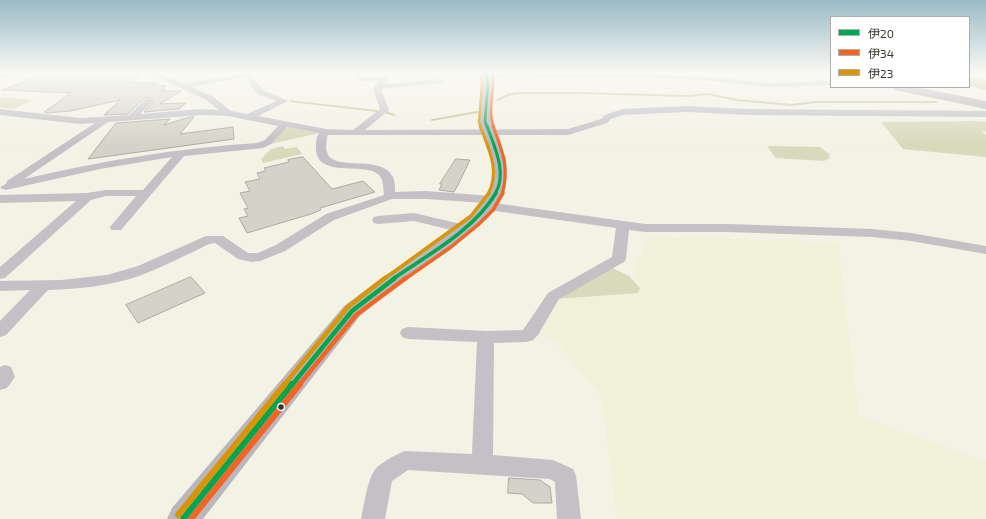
<!DOCTYPE html>
<html>
<head>
<meta charset="utf-8">
<style>
	body { margin:0 }
	#map { position:relative; width:986px; height:519px; overflow:hidden; background:#f2f2e5; font-family:"Exo 2","Noto Sans JP",sans-serif }
	canvas { display:block }
	.legend { position:absolute; left:830px; top:16px; width:140px; height:72px; box-sizing:border-box; background:#fff; border:1px solid #aeaeab; margin:0; padding:5px 7px; list-style:none; font-size:12px; color:#35352c }
	.legend li { display:flex; align-items:center; gap:8px; height:20px }
	.legend b { width:20px; border:1px solid #aeaeab }
</style>
</head>
<body>
<div id="map">
<canvas width="986" height="519"></canvas>
<ul class="legend">
<li><b style="height:5px;background:#00a651"></b>伊20</li>
<li><b style="height:5px;background:#f26522"></b>伊34</li>
<li><b style="height:5px;background:#da9507"></b>伊23</li>
</ul>
</div>
<script>
const ctx = document.querySelector('canvas').getContext('2d');
ctx.lineJoin = 'round';
function fillPath(path, color) { ctx.fillStyle = color; ctx.fill(path, 'evenodd'); }
function trace(path, color, width, dash) { ctx.strokeStyle = color; ctx.lineWidth = width; ctx.lineCap = dash ? 'butt' : 'round'; ctx.setLineDash(dash || []); ctx.stroke(path); }
const built = new Path2D(`
	M672,238L791,240L838,244L859,416L986,462V519H617L602,397L556,342L540,333L560,299L638,292L640,288L634,274L646,239Z`);
const green = new Path2D(`
	M0,97L32,100L14,109L0,107Z
	M976,121L986,122V131L982,132L986,135V157L903,149L881,122Z
	M291,127L320,133L270,144L285,128Z
	M283,146L285,149L297,147L302,154L263,163L261,159L271,149Z
	M767,146L820,147L829,154L830,158L824,161L776,158Z
	M610,267L629,276L640,288L638,293L556,299Z`);
const stream = new Path2D(`
	M520,92H579L687,95L708,93L737,99L791,104L816,101H936L938,102L936,103H816L791,106L737,101L708,95L687,97L579,94H520L509,96L498,101L496,100L507,94Z
	M289,100L377,110L379,111L377,112L290,102L289,101Z
	M385,111H387L396,115L394,116L385,113Z
	M477,111L479,112L478,113L432,121L430,120L432,119Z`);
const river = new Path2D(`
	M969,76L986,80V90L969,86Z`);
const building = new Path2D(`
	M46,73H113L140,76L125,82L157,83L153,85L166,86L163,87L164,90L161,91H181L160,104L186,103L179,109L144,112L154,101L149,97L145,98L128,114L104,115L120,100L71,111L47,113L44,112L71,93L3,90Z
	M194,117L180,134L233,127L234,139L88,159L116,123L170,119L164,125L186,118Z
	M303,157L332,189L363,181L375,192L320,208L321,210L311,214L247,233L239,218L248,216L244,209L248,208L240,193L250,191L245,182L260,179L257,173L266,171L264,168L289,162L288,160Z
	M456,159L470,160L458,185L454,192L439,190L442,184H440Z
	M191,277L205,293L138,323L126,305Z
	M509,478L540,480L550,487L552,503H533L522,494L508,493Z`);
const street = new Path2D(`
	M5,73H18L0,78V74Z
	M149,73H158L184,84L249,73L263,90L288,101L258,116L326,129L353,130L380,109L373,89L379,81H361L354,77L355,73H361L363,77H387L388,79L384,84L442,79L446,81L442,83L381,89L389,110L365,130L568,129L601,119L605,115L622,109L687,106L749,109L986,111V117L749,115L687,112L623,115L611,119L607,123L568,135H328L327,137C327,141 325,147 327,152C333,173 381,153 393,177C395,182 395,187 395,192L426,191L492,196L496,197L498,200L494,203L645,224H728L872,229L911,233L986,246V254L911,241L872,237L728,232H645L629,230L626,259L624,262L559,299L538,335L533,340L527,342L494,343L493,455L553,460L573,469L576,476L581,519H557L555,482L550,479L408,470L392,481L385,519H361C364,505 367,482 374,471C378,464 397,454 405,451L472,454L477,342L408,339L402,337L400,333L402,329L408,327L486,331L523,330L548,293L612,257L616,228L488,210L484,209L482,206L485,203L426,199H392L334,220L285,251L260,261L252,262L238,259L215,243L209,244C186,255 163,267 139,276C109,286 79,289 48,290L6,335L0,337V321L30,290L0,291V281L61,280L107,275L138,266L206,236H223L248,253H258L276,245L326,214L384,195C383,188 384,179 378,174C364,162 316,179 316,148C316,143 316,137 319,133L287,127L271,144L263,148L184,156L121,230H111L110,227L136,196H106L91,200L5,278L0,279V267L76,201L0,203V195L87,193L106,190H143L172,157L100,169L6,190L2,189L0,187L6,184L7,181L95,123L80,124L0,115V109L80,118L129,115L146,99L149,98L153,101L140,114L202,109L219,110L206,100ZM245,77L257,94L277,101L247,114L231,111L212,96L191,87ZM202,115L228,116L278,126L265,140L257,143C178,148 101,161 24,179L108,122Z
	M505,73H621L699,76L771,83L831,81V85L771,87L699,80L621,77L566,78L511,76L488,79L484,77L488,75Z
	M414,213L469,226L470,229L469,232L464,233L414,221L378,224L374,223L372,220L374,217L378,216Z
	M5,365L11,367L15,377L7,388L0,390V367Z`);
const secondary = new Path2D(`
	M481,73H491L493,77L491,121L506,159L507,172L505,191L496,206L481,224L453,246L397,285L360,316L203,519H167L172,508L344,306L383,277L441,238L469,216L482,203L489,191L493,172L492,159L479,121L483,83Z`);
const primary = new Path2D(`
	M893,87H916L986,101V109L899,91L895,90Z`);
const bus1Far4 = new Path2D(`
	M486,73L488,83L485,121L487,127`);
const bus1Far3 = new Path2D(`
	M487,126C494,146 508,173 495,194`);
const bus1Far2 = new Path2D(`
	M393,279C429,254 473,231 496,193`);
const bus1Far1 = new Path2D(`
	M292,385L352,311L395,278`);
const bus1 = new Path2D(`
	M183,519L292,384`);
const bus2Far4 = new Path2D(`
	M493,73C495,90 487,111 494,127`);
const bus2Far3 = new Path2D(`
	M493,126C502,150 510,168 502,194`);
const bus2Far2 = new Path2D(`
	M405,279L451,247L479,224L493,210L503,193`);
const bus2Far1 = new Path2D(`
	M299,385L356,315L406,278`);
const bus2 = new Path2D(`
	M191,519L300,384`);
const bus3Far4 = new Path2D(`
	M481,127L479,122L482,83L481,76`);
const bus3Far3 = new Path2D(`
	M480,126C488,147 501,172 488,194`);
const bus3Far2 = new Path2D(`
	M384,279L471,216L489,193`);
const bus3Far1 = new Path2D(`
	M284,385L348,307L385,278`);
const bus3 = new Path2D(`
	M178,515L285,384`);
const markers = [
	[281,407,3.5,"#35352c"]
];
fillPath(built, '#f1f1da');
fillPath(green, '#d9d9bc');
fillPath(stream, '#c2c292');
fillPath(river, '#c2c292');
fillPath(building, '#d3d3c9');
trace(building, '#aaaaa0', 1);
fillPath(street, '#c3c0c6');
fillPath(secondary, '#bab6bd');
fillPath(primary, '#b2aeb6');
trace(bus1Far4, '#00a651', 2.5);
trace(bus1Far3, '#00a651', 3);
trace(bus1Far2, '#00a651', 3.5);
trace(bus1Far1, '#00a651', 4.5);
trace(bus1, '#00a651', 6);
trace(bus2Far4, '#f26522', 2.5);
trace(bus2Far3, '#f26522', 3);
trace(bus2Far2, '#f26522', 3.5);
trace(bus2Far1, '#f26522', 4.5);
trace(bus2, '#f26522', 6);
trace(bus3Far4, '#da9507', 2.5);
trace(bus3Far3, '#da9507', 3);
trace(bus3Far2, '#da9507', 3.5);
trace(bus3Far1, '#da9507', 4.5);
trace(bus3, '#da9507', 6);
const sky = ctx.createLinearGradient(0, 0, 0, 145);
sky.addColorStop(0, '#99bac6');
sky.addColorStop(0.5, '#f9f9f3');
sky.addColorStop(1, '#f9f9f300');
ctx.fillStyle = sky;
ctx.fillRect(0, 0, 986, 145);
for (const [x, y, r, color] of markers) { const dot = new Path2D(); dot.arc(x, y, r, 0, 2 * Math.PI); ctx.fillStyle = color; ctx.fill(dot); trace(dot, '#fff', 1.5); }
</script>
</body>
</html>
